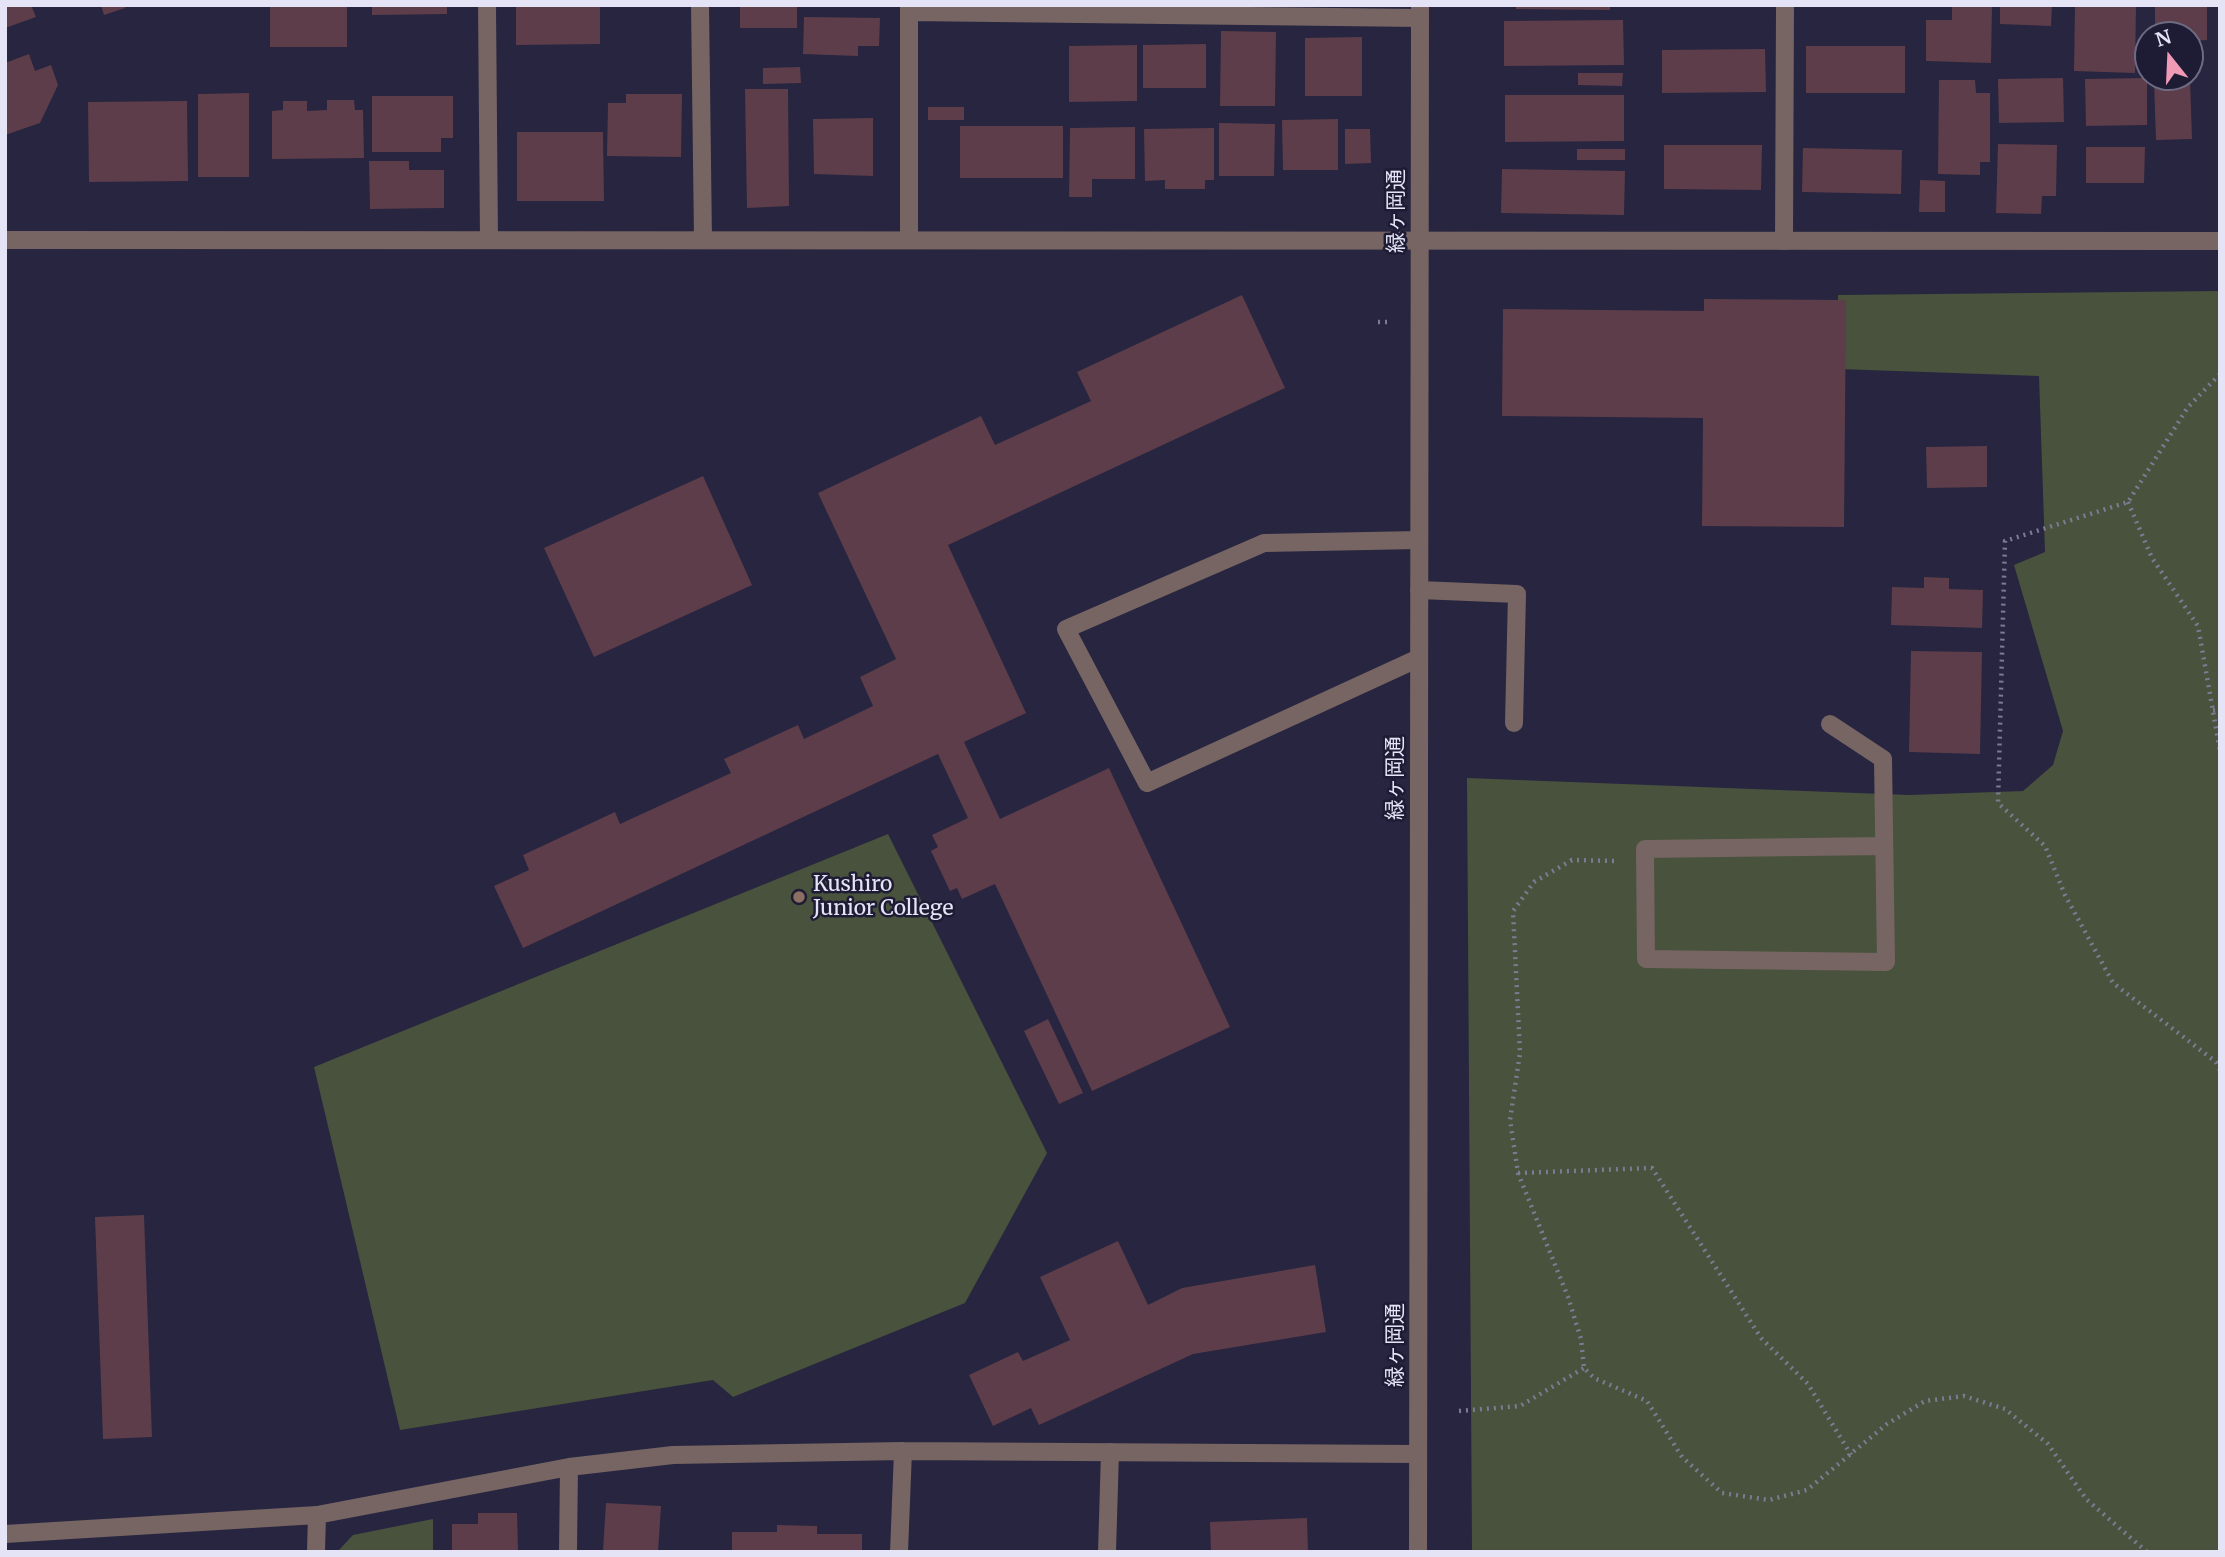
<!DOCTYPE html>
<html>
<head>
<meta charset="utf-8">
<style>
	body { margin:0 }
	#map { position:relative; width:2225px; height:1557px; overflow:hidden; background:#272540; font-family:Merriweather,serif }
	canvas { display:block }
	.frame { position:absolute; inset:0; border:7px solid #e5e4f6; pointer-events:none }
	.north { position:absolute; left:2134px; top:21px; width:70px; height:70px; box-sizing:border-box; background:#1e1b35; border:2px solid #6e6b82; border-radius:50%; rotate:342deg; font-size:19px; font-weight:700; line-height:28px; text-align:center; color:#e5e4f6 }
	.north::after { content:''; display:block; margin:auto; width:24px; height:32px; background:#f09ab6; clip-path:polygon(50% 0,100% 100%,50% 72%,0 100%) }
</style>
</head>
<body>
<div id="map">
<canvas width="2225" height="1557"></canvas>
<div class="frame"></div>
<div class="north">N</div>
</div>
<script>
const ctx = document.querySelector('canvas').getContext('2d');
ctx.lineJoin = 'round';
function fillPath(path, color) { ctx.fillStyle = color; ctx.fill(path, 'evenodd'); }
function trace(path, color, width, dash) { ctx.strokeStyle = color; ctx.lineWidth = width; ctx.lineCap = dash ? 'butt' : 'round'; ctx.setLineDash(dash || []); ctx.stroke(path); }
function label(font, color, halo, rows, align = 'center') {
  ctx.font = font + ' Merriweather,"Noto Sans JP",serif'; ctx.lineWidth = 5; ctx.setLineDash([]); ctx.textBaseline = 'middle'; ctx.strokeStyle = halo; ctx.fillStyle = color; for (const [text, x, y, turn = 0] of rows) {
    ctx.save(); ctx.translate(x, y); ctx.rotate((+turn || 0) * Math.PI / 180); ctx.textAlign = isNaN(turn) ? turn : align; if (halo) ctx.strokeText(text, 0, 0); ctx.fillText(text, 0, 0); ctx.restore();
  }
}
const green = new Path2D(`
	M2220,291V1552H1472L1467,778L1909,795L2023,791L2053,765L2063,731L2014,565L2045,552L2039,376L1839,369L1838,295Z
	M888,834L1047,1153L965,1303L733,1397L713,1380L400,1430L314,1067Z
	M433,1519V1552H337L353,1535Z`);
const building = new Path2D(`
	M5,5H31L36,17L5,28Z
	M101,5H124L125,8L104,15Z
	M270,5H347V47H270Z
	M372,5H447V14L372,15Z
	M740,5H797V28H740Z
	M1516,5H1610V10L1516,9Z
	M1952,5H1992L1991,63L1926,61V20H1952Z
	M2000,5H2052L2051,26L2000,24Z
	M2075,5H2136L2135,73L2074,71Z
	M2155,5H2207V40L2190,41V35H2155Z
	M516,7H600V44L516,45Z
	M804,17L880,18L879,46H858V56L803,54Z
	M1623,20L1624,65L1504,66V21Z
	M1221,31L1276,32L1275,106H1220Z
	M1362,37V96H1305V38Z
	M1206,44V88H1143V45Z
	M1137,45V101L1069,102V46Z
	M1806,46H1905V93H1806Z
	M1765,49L1766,92L1662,93V50Z
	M29,54L35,71L51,65L58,85L40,123L5,135V63Z
	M800,67L801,83L763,84V68Z
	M1578,73H1623L1622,86L1578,85Z
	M2063,78L2064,122L1999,123L1998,79Z
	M2147,78V125L2086,126L2085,79Z
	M1939,80H1975L1976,93H1990V162H1980V175L1938,174Z
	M2190,80L2192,139L2156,140L2154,81Z
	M745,89H788L789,206L747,208Z
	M249,93V177H198V94Z
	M626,94H682L681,157L607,156L608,103H626Z
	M1505,95H1624V141L1505,142Z
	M372,96H453V138H441V152H372Z
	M327,100H354L355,110H363L364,158L272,159V111L283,110V101H307V111L327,110Z
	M187,101L188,181L89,182L88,102Z
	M928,107H964V120H928Z
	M873,118V176L814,174L813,119Z
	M1338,119V170H1283L1282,120Z
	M1219,123L1275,124L1274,176H1219Z
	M960,126H1063V178H960Z
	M1135,127V179H1092V197H1069L1070,128Z
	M1214,128V180H1205V189H1165V180L1145,181L1144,129Z
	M1345,129H1370L1371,163L1345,164Z
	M517,132H603L604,201H517Z
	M1998,144L2057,145L2056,196H2042L2041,214L1996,213Z
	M1664,145H1762L1761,190L1664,189Z
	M2086,147H2145L2144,183H2086Z
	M1803,148L1902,150L1901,194L1802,192Z
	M1577,149H1625V160H1577Z
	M369,161H409V170H444V208L370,209Z
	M1502,169L1625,171L1624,215L1501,213Z
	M1920,180L1945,181V212H1919Z
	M1242,295L1285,388L948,545L1026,713L964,742L1000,819L1109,768L1230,1027L1092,1091L995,884L962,899L957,888L950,891L931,851L938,847L932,835L968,818L938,754L523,948L494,886L529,870L523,855L615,812L620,824L731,773L724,759L798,725L804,739L873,706L860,677L896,659L818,493L981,416L995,445L1091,401L1077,372Z
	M1704,299L1846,300L1844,527L1702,526L1703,418L1502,416L1503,309L1704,311Z
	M1987,446V487L1927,488L1926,447Z
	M703,476L752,585L594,657L544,548Z
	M1924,577L1949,578V589L1983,590L1982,628L1891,625L1892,587L1924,588Z
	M1911,651L1982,652L1980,754L1909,752Z
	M1048,1019L1083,1093L1059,1104L1024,1031Z
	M144,1215L152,1437L103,1439L95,1217Z
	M1118,1241L1148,1305L1182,1288L1315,1265L1326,1332L1193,1354L1039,1425L1031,1408L993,1426L969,1375L1018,1352L1023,1361L1070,1340L1040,1277Z
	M606,1503L661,1506L658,1552L603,1551Z
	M478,1513H517L518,1552H452V1524H478Z
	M1307,1518L1308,1552H1211L1210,1522Z
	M777,1525L817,1526V1534H862V1552H732V1532H777Z`);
const path = new Path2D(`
	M1378,322H1391
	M2220,374L2188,407L2128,502L2005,541L1998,803L2045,846L2065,895L2113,983L2216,1062L2220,1070
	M2128,502L2152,558L2198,626L2220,751
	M2213,710L2220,709
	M1614,861L1572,860L1534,882L1513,911L1520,1053L1510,1120L1518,1173L1568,1297L1581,1339L1584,1368L1594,1378L1647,1401L1682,1457L1722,1493L1769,1500L1807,1490L1887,1424L1925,1401L1964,1396L2005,1409L2048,1444L2086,1499L2147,1552
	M1518,1173L1652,1168L1761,1338L1808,1384L1851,1455
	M1459,1411L1520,1406L1584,1368`);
const service = new Path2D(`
	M1784,241L1785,5
	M1419,590L1517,594L1514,723
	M1419,658L1147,783L1066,629L1264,543L1419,540
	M1830,724L1883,759L1886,962L1646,959L1645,849L1884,846
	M1107,1552L1110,1452`);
const minor = new Path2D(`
	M487,5L489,240
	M700,5L703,240
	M909,12L1420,18
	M5,240L2220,241
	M909,240V5
	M5,1534L317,1515L569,1467L673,1455L903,1451L1418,1454
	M316,1552L317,1515
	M568,1552L569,1467
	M899,1552L903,1451`);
const tertiary = new Path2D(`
	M1418,1552L1420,5`);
const markers = [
	[799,897,7,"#8d6e63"]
];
const streetNames = [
	["緑ヶ岡通",1397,211,-90],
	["緑ヶ岡通",1396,778,-90],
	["緑ヶ岡通",1396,1345,-90]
];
const poiNames = [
	["Kushiro",813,885],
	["Junior College",813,909]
];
fillPath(green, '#48523c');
fillPath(building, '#5d3d49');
trace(path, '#7c7b92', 4.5, [2, 5]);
trace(service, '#766562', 18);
trace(minor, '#766562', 18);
trace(tertiary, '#766562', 18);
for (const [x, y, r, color] of markers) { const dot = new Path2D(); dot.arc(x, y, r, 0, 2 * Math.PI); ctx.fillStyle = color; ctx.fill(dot); trace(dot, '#1e1b35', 2.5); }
label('21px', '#e5e4f6', '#1e1b35', streetNames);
label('21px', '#e5e4f6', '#1e1b35', poiNames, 'left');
</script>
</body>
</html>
